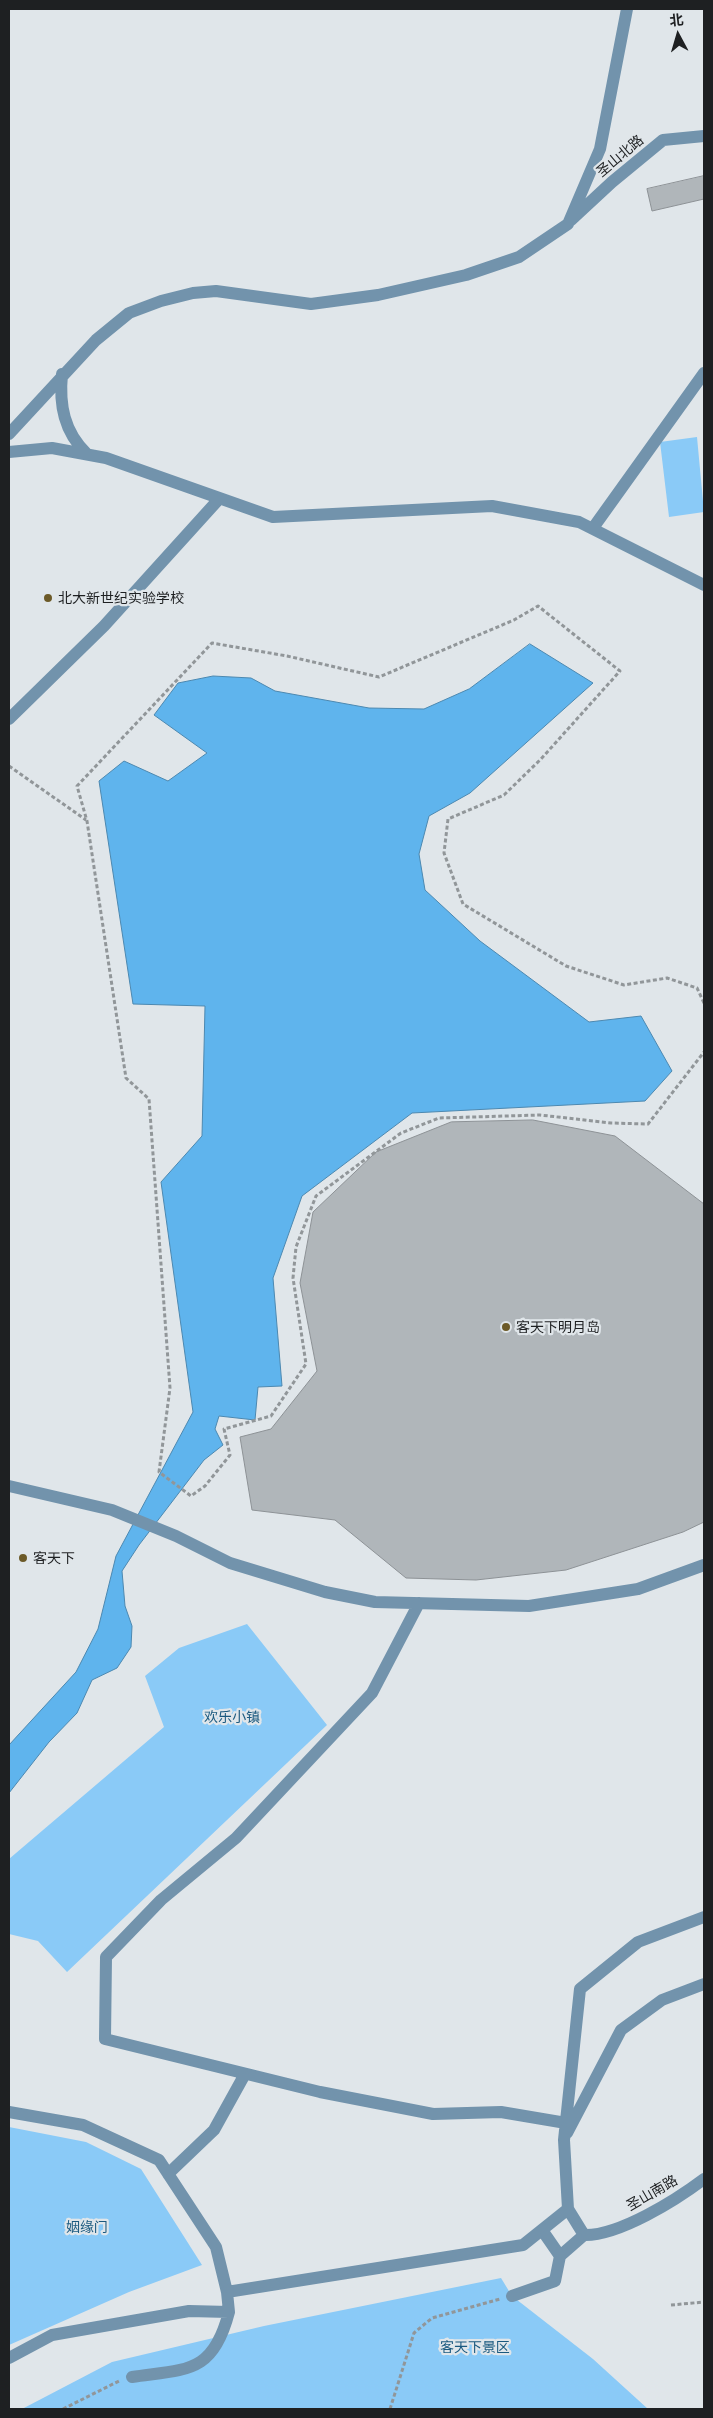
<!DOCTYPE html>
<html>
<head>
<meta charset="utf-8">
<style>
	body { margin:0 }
	#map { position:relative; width:713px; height:2418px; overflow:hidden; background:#e0e6ea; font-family:Lato,"Noto Sans SC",sans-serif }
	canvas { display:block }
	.frame { position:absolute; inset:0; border:10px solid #1e2022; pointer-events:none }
	.north { position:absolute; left:653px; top:10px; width:50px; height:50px; -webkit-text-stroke:4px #e0e6ea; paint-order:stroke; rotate:354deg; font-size:14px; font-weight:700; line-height:20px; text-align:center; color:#1e2022 }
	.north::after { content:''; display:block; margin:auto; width:18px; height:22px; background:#1e2022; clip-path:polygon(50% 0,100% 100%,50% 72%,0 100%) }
</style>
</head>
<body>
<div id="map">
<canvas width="713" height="2418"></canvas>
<div class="frame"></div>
<div class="north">北</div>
</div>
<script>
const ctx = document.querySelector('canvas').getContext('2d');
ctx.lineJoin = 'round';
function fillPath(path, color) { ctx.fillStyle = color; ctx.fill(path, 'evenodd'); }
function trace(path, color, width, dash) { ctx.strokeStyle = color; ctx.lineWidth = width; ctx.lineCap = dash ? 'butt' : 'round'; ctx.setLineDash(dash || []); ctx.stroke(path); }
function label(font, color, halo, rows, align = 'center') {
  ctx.font = font + ' Lato,"Noto Sans SC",sans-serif'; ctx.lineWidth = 4.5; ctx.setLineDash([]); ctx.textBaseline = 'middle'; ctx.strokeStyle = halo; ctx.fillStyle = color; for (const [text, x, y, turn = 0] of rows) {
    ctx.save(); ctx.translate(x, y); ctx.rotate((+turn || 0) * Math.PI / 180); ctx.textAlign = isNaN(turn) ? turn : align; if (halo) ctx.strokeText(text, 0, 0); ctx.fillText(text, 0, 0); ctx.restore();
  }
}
const green = new Path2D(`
	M697,437L704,512L669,517L660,442Z
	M247,1624L327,1725L67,1972L38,1941L9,1934V1859L164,1727L145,1676L179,1648Z
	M9,2127L86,2142L141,2169L202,2265L129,2292L9,2345Z
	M501,2278L512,2296L593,2359L648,2409H22L112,2362L264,2326Z`);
const water = new Path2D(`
	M530,644L593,683L470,793L429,816L419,854L425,890L480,941L589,1022L641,1016L672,1071L645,1101L412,1113L302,1196L273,1278L282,1386L258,1387L255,1420L219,1416L215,1429L223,1445L204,1460L139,1545L122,1571L125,1606L132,1626L131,1647L117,1668L92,1680L77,1713L49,1742L9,1793V1745L76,1672L98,1629L116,1556L193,1412L161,1182L202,1136L205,1006L133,1004L99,781L124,761L168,781L207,753L154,715L178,683L213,676L251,678L275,691L369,708L424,709L469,689Z`);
const building = new Path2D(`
	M704,176V199L652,211L647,189Z
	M533,1120L615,1136L704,1204V1522L683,1532L566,1570L476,1580L406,1578L335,1520L252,1510L240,1437L271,1429L317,1371L300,1283L313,1212L376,1152L451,1122Z`);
const path = new Path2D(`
	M9,766L86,820
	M704,1003L697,988L667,978L624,985L566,966L463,904L444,853L448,819L504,795L541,759L620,671L538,606L514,620L379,677L287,656L212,643L77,786L87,821L126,1078L149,1099L170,1388L159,1472L191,1496L205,1486L230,1455L224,1429L271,1416L306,1364L293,1278L296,1247L316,1196L401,1133L439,1118L540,1115L611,1123L648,1124L704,1052
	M671,2305L704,2302
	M63,2409L119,2381
	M390,2409L414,2333L432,2318L500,2299`);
const minor = new Path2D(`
	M571,220L612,182L663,140L704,136
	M62,374C59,405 64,432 87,454
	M9,434L96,340L129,313L161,301L193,293L216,291L311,304L378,295L466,275L519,257L568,224L600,149L627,9
	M9,452L52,448L106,458L273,517L492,506L579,522L704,585
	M593,528L704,373
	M9,719L104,626L219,499
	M9,1486L112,1510L176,1536L230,1563L325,1592L375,1602L529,1606L638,1589L704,1565
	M419,1603L372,1693L236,1838L161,1900L106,1957L105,2039L320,2092L433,2114L501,2112L566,2123
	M9,2112L83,2125L159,2160L216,2247L227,2292L229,2312
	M567,2133L621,2030L662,2000L704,1984
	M168,2174L214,2130L245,2074
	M568,2209L584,2235C619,2236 676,2200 704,2179
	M542,2230L560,2256L584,2235
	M227,2292L523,2245L568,2209L564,2140L580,1989L638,1942L704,1917
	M512,2296L555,2281L560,2256
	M9,2358L52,2335L189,2311L229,2312C213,2374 187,2369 132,2377`);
const markers = [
	[48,598,5,"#6c5a28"],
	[506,1327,5,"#6c5a28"],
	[23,1558,5,"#6c5a28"]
];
const streetNames = [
	["圣山北路",620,156,-40],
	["圣山南路",652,2193,-30]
];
const poiNames = [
	["北大新世纪实验学校",58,598],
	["客天下明月岛",516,1327],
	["客天下",33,1558]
];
const parkNames = [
	["欢乐小镇",232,1717],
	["姻缘门",87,2227],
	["客天下景区",475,2347]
];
fillPath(green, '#8acaf7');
fillPath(water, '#5fb4ed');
trace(water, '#4c88b0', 1);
fillPath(building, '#b0b6ba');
trace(building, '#8d9296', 1);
trace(path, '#919699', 3, [4, 2.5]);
trace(minor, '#7293ac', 12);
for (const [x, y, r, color] of markers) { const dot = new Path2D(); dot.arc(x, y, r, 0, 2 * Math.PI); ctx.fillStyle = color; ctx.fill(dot); trace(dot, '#e0e6ea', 2); }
label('14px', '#1e2022', '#e0e6ea', streetNames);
label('14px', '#1e2022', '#e0e6ea', poiNames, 'left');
label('14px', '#1a597f', '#e0e6ea', parkNames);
</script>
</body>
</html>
